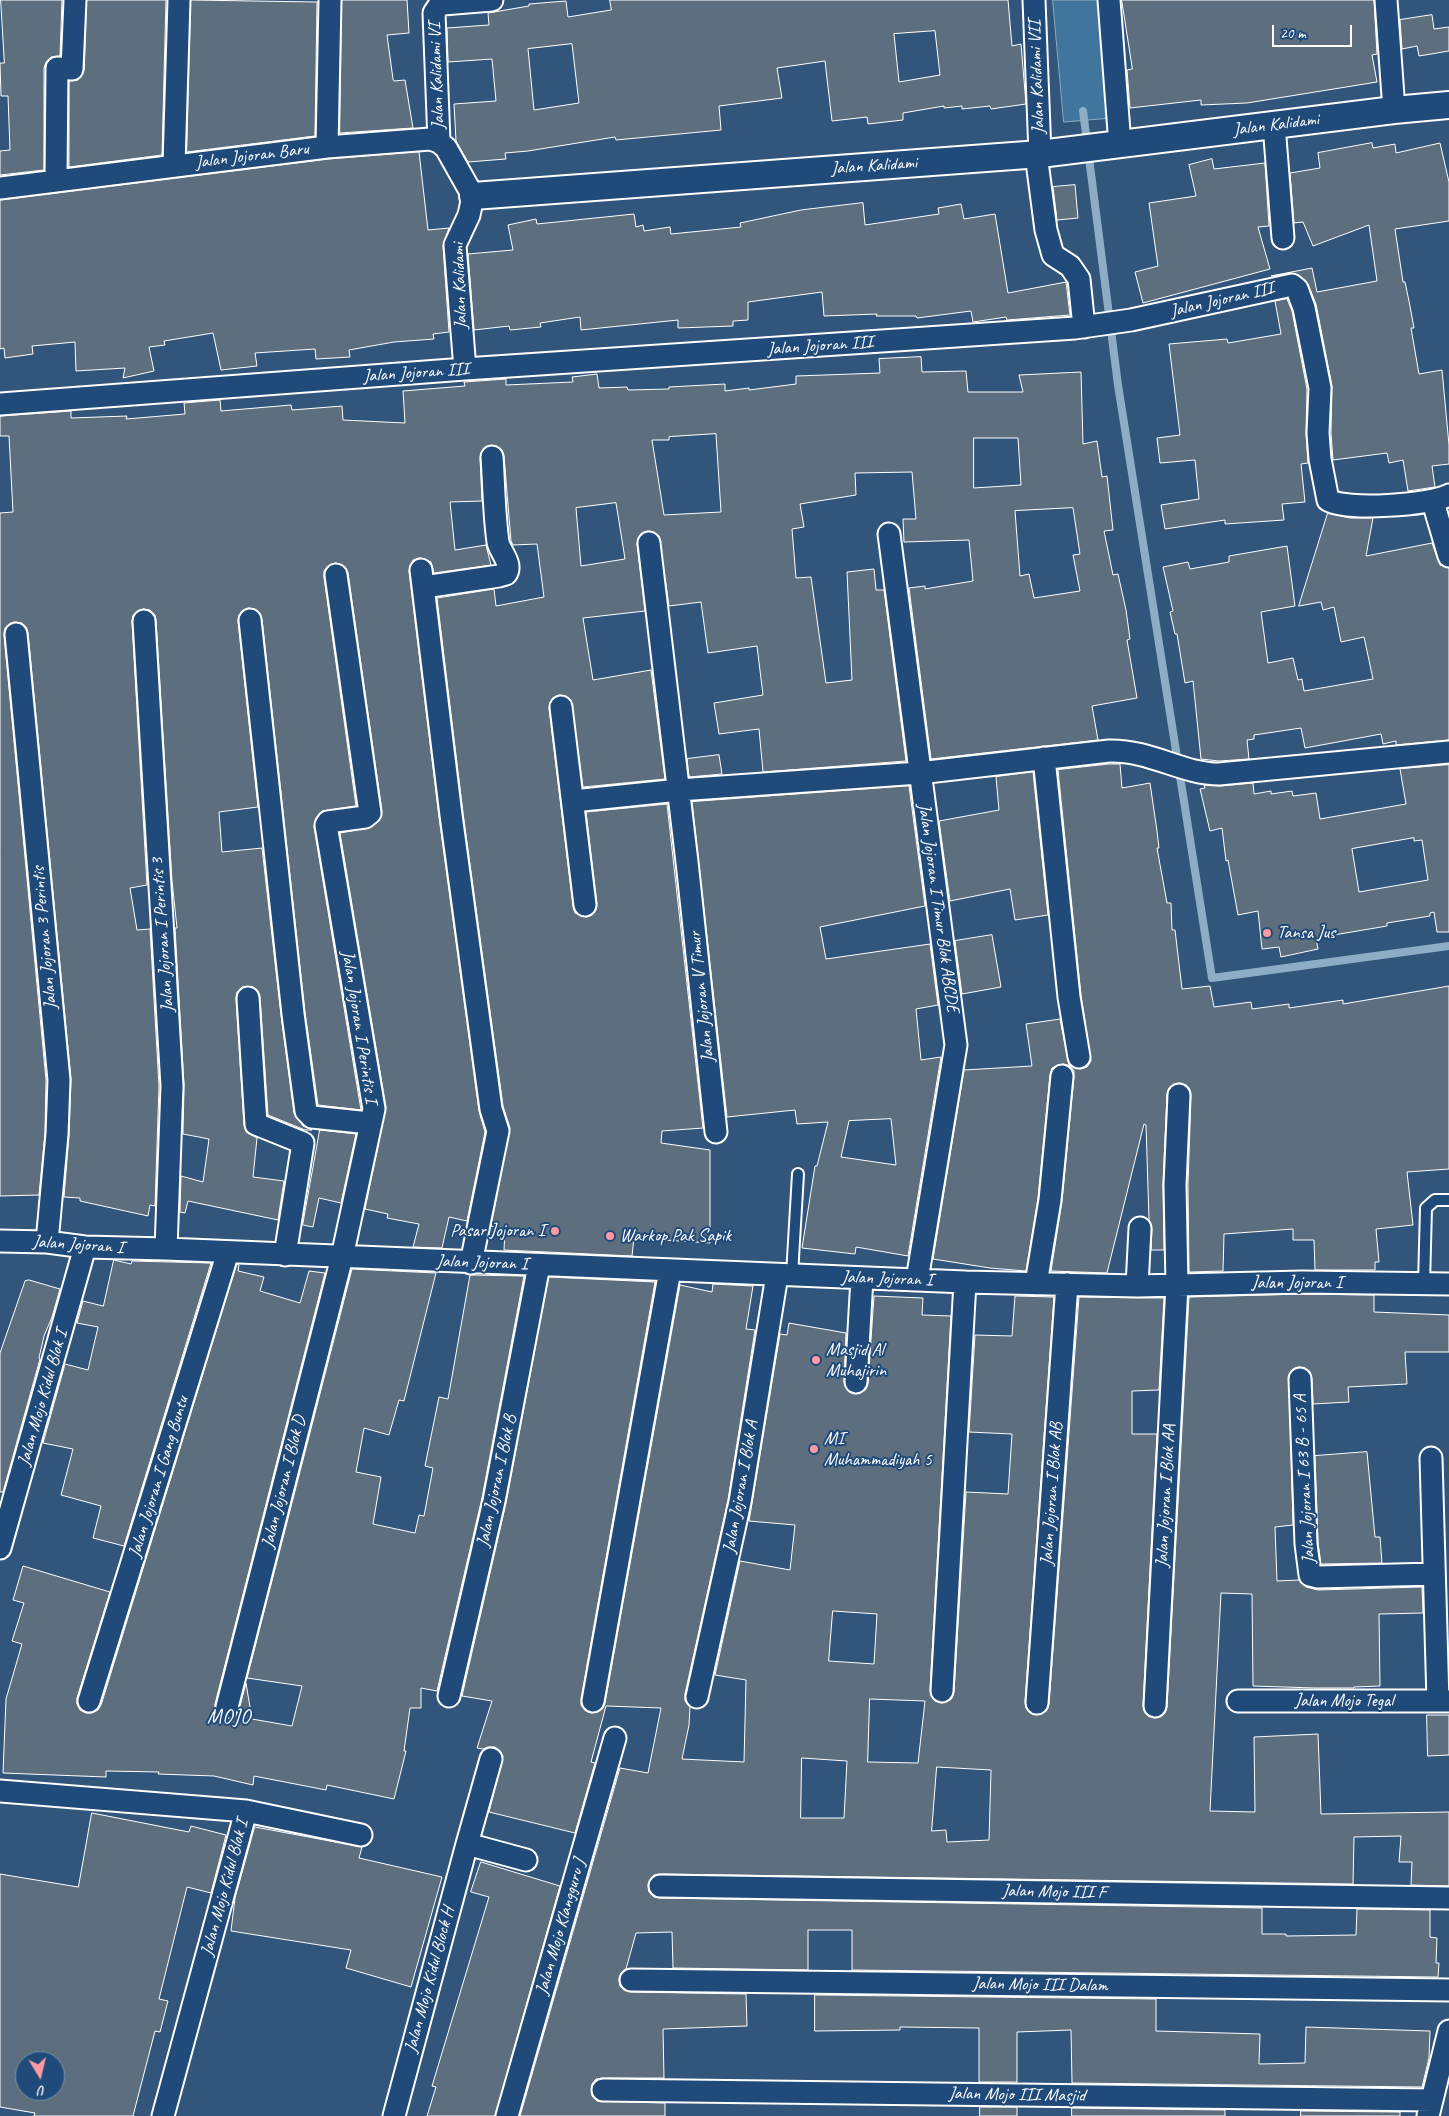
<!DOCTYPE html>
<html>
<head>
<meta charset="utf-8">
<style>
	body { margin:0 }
	#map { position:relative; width:1449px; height:2116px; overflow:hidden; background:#32557b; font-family:Caveat,sans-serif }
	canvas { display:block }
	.north { position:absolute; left:15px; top:2051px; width:50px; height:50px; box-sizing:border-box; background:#1f4a7a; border:1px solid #7992af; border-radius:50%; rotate:171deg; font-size:14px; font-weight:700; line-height:20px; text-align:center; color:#fff }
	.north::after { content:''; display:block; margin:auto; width:18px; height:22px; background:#ff9aa2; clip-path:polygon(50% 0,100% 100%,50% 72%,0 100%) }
	.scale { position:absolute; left:1272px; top:25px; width:80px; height:22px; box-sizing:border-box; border:2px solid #fff; border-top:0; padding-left:6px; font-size:15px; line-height:18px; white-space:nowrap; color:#fff; -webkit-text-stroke:4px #1f4a7a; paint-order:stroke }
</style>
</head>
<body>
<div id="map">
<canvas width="1449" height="2116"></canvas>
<div class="north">U</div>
<div class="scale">20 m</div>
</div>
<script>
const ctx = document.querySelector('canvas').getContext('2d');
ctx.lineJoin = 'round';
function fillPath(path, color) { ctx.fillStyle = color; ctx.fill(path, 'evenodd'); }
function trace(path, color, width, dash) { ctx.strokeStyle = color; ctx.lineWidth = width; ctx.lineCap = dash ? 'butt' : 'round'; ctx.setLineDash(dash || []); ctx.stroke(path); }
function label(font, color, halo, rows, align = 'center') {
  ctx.font = font + ' Caveat,sans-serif'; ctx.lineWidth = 4; ctx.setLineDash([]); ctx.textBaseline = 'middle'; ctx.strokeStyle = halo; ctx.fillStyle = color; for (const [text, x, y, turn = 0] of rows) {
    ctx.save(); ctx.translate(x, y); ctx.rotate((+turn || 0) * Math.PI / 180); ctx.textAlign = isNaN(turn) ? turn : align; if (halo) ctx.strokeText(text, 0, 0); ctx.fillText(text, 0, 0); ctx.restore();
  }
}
const water = new Path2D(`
	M1053,0H1103L1112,118L1064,122Z`);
const stream = new Path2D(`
	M1083,111L1118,385L1212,978L1449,946`);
const building = new Path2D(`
	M1,0H62L60,56L51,57L46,62L44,68V170L0,175V151L10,150L8,96H1L0,63H4Z
	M87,0H166L162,155L69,167V81L78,80L84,70Z
	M191,0L317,2L315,136L187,152Z
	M342,0H407L409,33L387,35L393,79L394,81L405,80L413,128L340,133Z
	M610,0H1008L1012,46L1021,44L1026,104L991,109L990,106L962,109V106L944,108V106L903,113V120L868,124L867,117L832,121L825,61L777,68L782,98L719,106L721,130L616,140L615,137L528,151L505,153L506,159L468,162L456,141L454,104L496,101L492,59L448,62L447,28L489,25L488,13L529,6V4L566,1L568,17L611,10ZM935,31L940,75L899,82L894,34ZM572,44L579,103L534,110L528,49Z
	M1122,0H1374L1377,54L1372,55L1377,82L1247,103L1201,105V100L1130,108L1127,70L1132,69Z
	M1432,15L1434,29L1449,27V51L1419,56L1417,46L1402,49L1400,20Z
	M1372,143L1373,148L1395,144L1396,153L1440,143L1449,182V221L1395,229L1403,282H1405L1410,306L1414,328H1411L1419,374L1442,370L1449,445V464L1432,466L1435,487L1408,491L1403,460L1389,463L1387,453L1333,460L1331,433L1332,386L1316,304L1308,284L1299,275L1290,273L1271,276L1312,268L1317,292L1377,281L1369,225L1313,246L1303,222L1294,223L1290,173L1320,168L1318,153Z
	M419,152L428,230L449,228L443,246L449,332L433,334L434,339L394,342L349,350L350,357L316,359L315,349L255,353L257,366L221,370L213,333L164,341L165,345L149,347L154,371L123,378L125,368L76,371L75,342L32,346L33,354L5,358L4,348L0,349V200L328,159Z
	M1212,159L1214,169L1265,163L1269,226L1258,227L1270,269L1143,303L1135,272L1158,266L1149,203L1196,196L1189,165Z
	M1075,185L1078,218L1057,220L1053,187Z
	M863,203L865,225L939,214L938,208L961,204L964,219L995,214L1008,293L1066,282L1070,315L1007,320L1006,317L973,322L971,311L917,318L916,316H876L877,314L824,316L822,292L748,302V320L733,321V326L678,328V320L581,330L580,317L540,323L541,327L510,330L509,326L474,330L468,254L513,250L508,225L536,219L537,224L634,214L636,227L643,225L644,231L670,227L671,234L741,227L740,223L801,210Z
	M1287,299L1292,311L1307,389L1306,433L1308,463L1301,464L1305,502L1282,504L1284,520L1225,524V520L1165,529L1161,505L1199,499L1195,460L1160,463L1157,438L1180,435L1169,344L1227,339L1228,343L1281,334L1275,301Z
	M921,357L922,372L966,371L968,392H1023L1019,375L1081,372L1083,444L1097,441L1102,477L1107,476L1113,530L1104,531L1113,575L1118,574L1126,610L1130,639L1127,640L1137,698L1092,706L1098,740L931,759L909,588L925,586V589L973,581L969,540L904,542L903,519H916L912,472L855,473L856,495L800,504L804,527L792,529L796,578L811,577L826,683L852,680L847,572L874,569L876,590H884L906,761L763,772L759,729L719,734L714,703L763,695L757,646L708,653L701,602L669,606L659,536L654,532L648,531L642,533L638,538L637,544L645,611L583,618L593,680L651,670L665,779L583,787L571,700L566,696L559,695L550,702L549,708L573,906L575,913L586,917L592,915L596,910L597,904L586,812L667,804L703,1128L662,1131L661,1143L710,1150V1243L634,1238L632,1256L504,1250L505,1230L491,1226L510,1128L503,1106L463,813L437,598L494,589L496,606L544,597L537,544L513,545L511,541L504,456L502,450L492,445L485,447L480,457L482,501L450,502L455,550L486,545L491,565L434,573L431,562L420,558L413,560L409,571L439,817L479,1111L485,1132L467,1221L449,1217L442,1248L413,1247L419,1224L387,1218L388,1214L365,1209L386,1107L340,833L372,827L381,818L382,811L348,573L345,567L335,563L328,566L324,571V577L356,806L322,811L316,818L314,827L361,1110L318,1105L305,1012L262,619L260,613L255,609L248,608L239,615L238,621L258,807L219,812L222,852L262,848L281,1015L294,1113L303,1126L312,1130H305L268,1115L260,997L258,991L253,987H242L237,992L236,999L244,1125L246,1132L257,1138L253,1177L284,1181L278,1220L188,1201L185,1213L180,1212L181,1176L203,1182L209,1139L183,1134L184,1085L175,928H177L172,881L156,620L155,615L150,610L143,609L133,615L132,622L147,885L130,888L137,930L150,929L159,1086L155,1206L150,1205L148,1216L80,1201V1198L64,1197L69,1135L71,1079L28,633L26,627L22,623L14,622L5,628L4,635L46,1080L45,1133L39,1195L0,1196V513L13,512L9,436H0V416L71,411V418L127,416L126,419L185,414L184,403L220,400L221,411L291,405L292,410L342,406L343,420L405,423L403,391L465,386L464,382L506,379V385L573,382L572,377L597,374L599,388L627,387L628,390L669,389V387L725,384V391L749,388V390L796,384V376L880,373L879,359ZM716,434L721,512L664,515L652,440H669V437ZM974,438H1018L1021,485L974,488ZM616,503L625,559L581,566L576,508ZM1073,508L1080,554L1073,555L1080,591L1034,598L1029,574L1020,576L1015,511Z
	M1328,513L1350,518H1373L1366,556L1432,543L1440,565L1449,568V740L1396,745V741L1383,744L1381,734L1305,748L1301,728L1254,735V739L1247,740L1249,759L1219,761L1201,759L1193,681L1185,683L1177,634H1175L1170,612L1173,611L1163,567L1188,562L1190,569L1229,562V556L1287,546L1295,606L1261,612L1268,663L1293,658L1298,680L1302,679L1304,691L1373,679L1364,637L1341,642L1334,607L1323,610L1321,602L1299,606Z
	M719,755L722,774L689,777L687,759Z
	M1109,764H1120L1122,788L1150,783L1157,831L1159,848H1157L1167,903H1171L1172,930H1175L1182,989L1210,986L1214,1007L1251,1002L1252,1009L1289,1004V1008L1343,1000V1004L1449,986V1169L1407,1172L1413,1225L1376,1229L1379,1262H1375V1270H1315L1314,1240H1293V1229L1224,1234L1223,1271L1189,1272L1188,1185L1191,1096L1190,1090L1186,1085L1179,1083L1169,1088L1167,1094L1163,1184L1164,1250H1151L1152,1229L1149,1220L1146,1125L1144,1124L1107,1273L1051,1271L1062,1201L1074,1077V1071L1070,1066L1063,1064L1052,1068L1050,1075L1038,1198L1026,1271L990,1268L933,1259L964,1070L1032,1066L1026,1024L1060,1019L1069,1065L1074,1068L1081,1069L1087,1067L1091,1061L1081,995L1058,770Z
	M1449,765V932H1437L1434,912L1430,913V916L1387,923V926L1316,938L1318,949L1281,957L1279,947L1262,949L1258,911L1238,915L1228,860L1226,861L1222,828L1210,831L1200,789L1205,788L1204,785L1220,786L1253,783L1254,794L1271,791V794L1292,791L1293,796L1316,793L1320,819L1406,804L1400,769ZM1414,838V841L1422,840L1428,880L1359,892L1352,849Z
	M1033,772L1048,915L1015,920L1010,889L950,901L939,821L999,810L996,777Z
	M909,786L925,906L820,927L826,959L930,944L938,1005L916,1009L921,1060L941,1057L908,1256L856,1247L855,1254L802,1248L815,1166H817L828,1122L797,1124L795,1110L727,1117L692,802ZM891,1119L896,1165L841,1157L849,1121Z
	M992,935L1001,987L962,994L955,941Z
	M320,1130L356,1134L341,1203L319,1198L313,1227L303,1225Z
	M114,1260L131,1264L132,1261L211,1263L124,1546L93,1538L101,1506L61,1495L73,1449L43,1443L65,1364L88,1370L98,1327L77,1323L83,1301L103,1306Z
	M237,1264L239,1265L238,1271L264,1277L260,1291L300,1303L309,1271L325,1273L215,1704V1711L219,1716L224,1719L236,1716L239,1710L246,1683L252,1719L292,1726L302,1686L247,1678L352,1269L436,1273L404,1401L399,1400L389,1435L364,1428L356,1472L381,1477L373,1524L415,1533L419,1515L424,1516L433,1468L425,1466L439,1397L448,1399L470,1275L524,1276L482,1498L437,1691L421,1688V1708H410L404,1751H406L394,1799L327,1785L326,1790L254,1776L253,1785L214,1776L158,1774L159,1772L106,1771V1777L3,1773L6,1699L22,1644L12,1641L24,1603L13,1600L23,1566L110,1592L77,1698V1704L80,1710L86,1713H92L98,1710L101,1705Z
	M549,1277L655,1282L581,1699V1705L585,1710L591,1713L602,1709L605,1703L680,1285L712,1292L713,1284L753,1286L746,1329L755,1330L728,1500L685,1694V1701L690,1707L689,1725L682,1759L744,1762L746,1680L715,1675L740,1561L790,1570L795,1525L749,1521L780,1334L787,1335L789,1323L846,1333L844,1382L849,1392L856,1394L866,1389L868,1383L874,1296L923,1298L922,1315L951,1316L930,1690L931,1696L935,1701L942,1703L952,1698L954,1692L966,1492L1008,1494L1012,1434L969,1432L975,1335L1012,1336L1015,1296L1054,1297L1025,1702L1026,1708L1030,1713L1037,1715L1047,1710L1049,1704L1079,1297L1164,1298L1159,1390L1132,1391V1434H1157L1143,1705L1144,1711L1148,1716L1155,1718L1165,1713L1167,1707L1189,1297L1302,1294L1374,1295V1312L1449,1315V1352H1405L1407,1384L1348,1387L1349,1402L1313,1404L1312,1379L1310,1372L1305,1368L1299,1367L1293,1369L1289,1374L1293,1525L1275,1527L1277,1581L1299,1580L1306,1587L1318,1590L1422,1587L1423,1613L1379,1614L1380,1686L1354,1687V1688H1315L1253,1686L1252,1594L1221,1593L1210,1811L1255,1812L1254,1737L1318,1734L1321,1814L1449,1812V1886L1411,1885L1412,1862H1399L1401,1836L1354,1837L1353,1884L660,1874L654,1875L648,1885L649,1892L654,1897L660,1898L1262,1908V1934H1286V1936L1356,1935L1357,1909L1430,1910V1937L1437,1938L1436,1963H1439L1438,1977L852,1970V1930H808V1970L673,1968L672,1932L636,1933L626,1969L621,1973L619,1979L620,1986L624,1990L631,1992L746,1994L747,2026L663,2029L664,2078H603L596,2079L592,2084V2096L597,2101L665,2103V2116H520L620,1768L648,1773L661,1708L606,1706L591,1762L595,1763L575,1833L489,1812L503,1756L500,1751L495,1747H488L483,1749L477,1748L492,1701L462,1696L506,1503ZM833,1611L877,1614L874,1664L829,1661ZM870,1699L925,1701L918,1763L868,1762ZM802,1758L847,1761L844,1818H801ZM937,1767L991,1770L989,1840L947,1842L946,1830L932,1831Z
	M29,1280L60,1289L52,1317L44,1336L39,1358L40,1359L3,1492H0V1353L25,1281Z
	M1367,1452L1375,1537H1380L1382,1563L1321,1564L1318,1543L1315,1456Z
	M1427,1715H1449V1755L1428,1756Z
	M92,1813L189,1832L191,1826L226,1835L211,1893L187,1887L159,1999L168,2001L160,2032L155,2031L133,2116H34L35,2113L0,2107V1874L78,1887ZM25,2061H55V2091H25Z
	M255,1827L362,1847L359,1858L442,1877L411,1987L346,1968L351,1950L231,1931L235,1898Z
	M481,1862L560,1886L495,2116H427L436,2087L432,2086L489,1897L471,1892Z
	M815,1995L1156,1999V2031L1260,2034L1259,2064L1305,2063L1306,2027L1430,2031L1429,2058L1422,2087L1072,2083L1071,2030L1017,2032V2082H979V2028L900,2027V2030L815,2031Z
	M980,2107H1017V2116H980Z
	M1072,2108L1225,2110V2116H1072Z
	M1301,2111L1400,2112V2116H1301Z`);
const service = new Path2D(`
	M792,1275L798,1174
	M1424,1284L1426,1208L1435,1200H1449`);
const minor = new Path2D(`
	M1034,0L1040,154
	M1109,0L1120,145
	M1386,0L1394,110
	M1274,125L1283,238
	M439,142L434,13L438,7L443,4L492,0
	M327,147L330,0
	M1036,154L1046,230L1053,255L1070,266L1079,279L1084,327
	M174,165L179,0
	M56,180L57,68L72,69L75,0
	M0,188L327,147L430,139L439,142L446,148L473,196L469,215L455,245L465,369
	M0,404L465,369L1075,328L1131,320L1292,285L1297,289L1304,308L1320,388L1318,433L1320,459L1328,500C1346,511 1430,505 1449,495
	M1433,502L1449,556
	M889,534L956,1045L917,1280
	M649,543L687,862L716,1132
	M421,570L451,815L491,1109L498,1131L471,1263
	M424,587L499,576L506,574C513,564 500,552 498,542C494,514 494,485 492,457
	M250,620L293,1014L306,1111L312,1117L370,1123
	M144,621L172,1086L166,1249
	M16,634L59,1080L57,1134L47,1242
	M561,707L585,905
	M1044,758L1069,997L1079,1057
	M573,801L679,790L919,773L1109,751C1151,750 1182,774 1219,774L1449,752
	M248,998L256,1124L303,1143L285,1255
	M0,1241L47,1242L85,1247L166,1249L965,1282L1137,1286L1302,1282L1449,1284
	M1036,1284L1050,1200L1062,1076
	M1137,1286L1140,1228
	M1300,1379L1306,1544L1310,1575L1318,1577L1434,1574
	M856,1382L862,1278
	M1431,1458L1438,1701
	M0,1548L85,1247
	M942,1691L965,1282
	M449,1696L494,1501L539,1265
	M697,1697L740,1502L777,1275
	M89,1701L228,1252
	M593,1701L670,1270
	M1238,1701H1449
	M1037,1703L1067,1284
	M1155,1706L1177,1285L1175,1185L1179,1095
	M227,1707L342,1257L374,1109L326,825L328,822L365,817L370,813L336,575
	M0,1791L246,1811L361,1835
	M467,1844L491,1759
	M660,1886L1449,1898
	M631,1980L1449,1990
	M603,2090L1432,2100
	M163,2116L246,1811
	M394,2116L467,1844L526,1860
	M507,2116L615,1738
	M1428,2116L1449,2031`);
const tertiary = new Path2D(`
	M473,196L1040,154L1394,110L1449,105`);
const markers = [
	[1267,933,5,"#ff9aa2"],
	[555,1231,5,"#ff9aa2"],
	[610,1236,5,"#ff9aa2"],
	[816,1360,5,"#ff9aa2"],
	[814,1449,5,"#ff9aa2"]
];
const streetNames = [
	["Jalan Kalidami VI",437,76,-92],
	["Jalan Kalidami VII",1037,77,-92],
	["Jalan Kalidami",1276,125,-7],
	["Jalan Jojoran Baru",252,156,-7],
	["Jalan Kalidami",874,166,-4],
	["Jalan Kalidami",460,286,-92],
	["Jalan Jojoran III",1222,300,-13],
	["Jalan Jojoran III",820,346,-4],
	["Jalan Jojoran III",416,373,-4],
	["Jalan Jojoran I Timur Blok ABCDE",938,908,82],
	["Jalan Jojoran I Perintis 3",163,935,-94],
	["Jalan Jojoran 3 Perintis",45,938,-95],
	["Jalan Jojoran V Timur",702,997,-96],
	["Jalan Jojoran I Perintis I",359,1027,81],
	["Jalan Jojoran I",78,1245,4],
	["Jalan Jojoran I",482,1263,2],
	["Jalan Jojoran I",887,1279,2],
	["Jalan Jojoran I",1297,1283],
	["Jalan Mojo Kidul Blok I",43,1398,-74],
	["Jalan Jojoran I Gang Buntu",159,1477,-73],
	["Jalan Jojoran I 63 B - 65 A",1305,1479,-93],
	["Jalan Jojoran I Blok B",497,1481,-78],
	["Jalan Jojoran I Blok D",284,1482,-76],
	["Jalan Jojoran I Blok A",741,1487,-80],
	["Jalan Jojoran I Blok AB",1052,1494,-86],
	["Jalan Jojoran I Blok AA",1166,1496,-87],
	["Jalan Mojo Tegal",1344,1701],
	["Jalan Mojo Kidul Blok I",225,1888,-75],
	["Jalan Mojo III F",1054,1892,1],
	["Jalan Mojo Klangguru J",561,1927,-74],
	["Jalan Mojo Kidul Block H",430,1980,-75],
	["Jalan Mojo III Dalam",1040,1985,1],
	["Jalan Mojo III Masjid",1017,2095,1]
];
const poiNames = [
	["Tansa Jus",1277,933],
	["Pasar Jojoran I",545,1231,"right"],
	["Warkop Pak Sapik",620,1236],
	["Masjid Al",826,1350],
	["Muhajirin",826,1371],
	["MI",824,1439],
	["Muhammadiyah 5",824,1460]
];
const quarterNames = [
	["MOJO",229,1718]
];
fillPath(water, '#40769d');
trace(water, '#8cadc4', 1);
trace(stream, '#8cadc4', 8);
fillPath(building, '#5d6f7e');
trace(building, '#fff', 1);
trace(service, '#fff', 14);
trace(minor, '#fff', 25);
trace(tertiary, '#fff', 30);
trace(service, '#1f4a7a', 10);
trace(minor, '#1f4a7a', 21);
trace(tertiary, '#1f4a7a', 26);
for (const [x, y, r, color] of markers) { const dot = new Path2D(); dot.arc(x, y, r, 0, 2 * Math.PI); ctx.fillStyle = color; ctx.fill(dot); trace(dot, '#1f4a7a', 2); }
label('18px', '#fff', '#1f4a7a', streetNames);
label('18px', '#fff', '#1f4a7a', poiNames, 'left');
ctx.letterSpacing = '1px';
label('20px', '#fff', '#1f4a7a', quarterNames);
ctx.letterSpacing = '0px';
</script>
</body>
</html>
